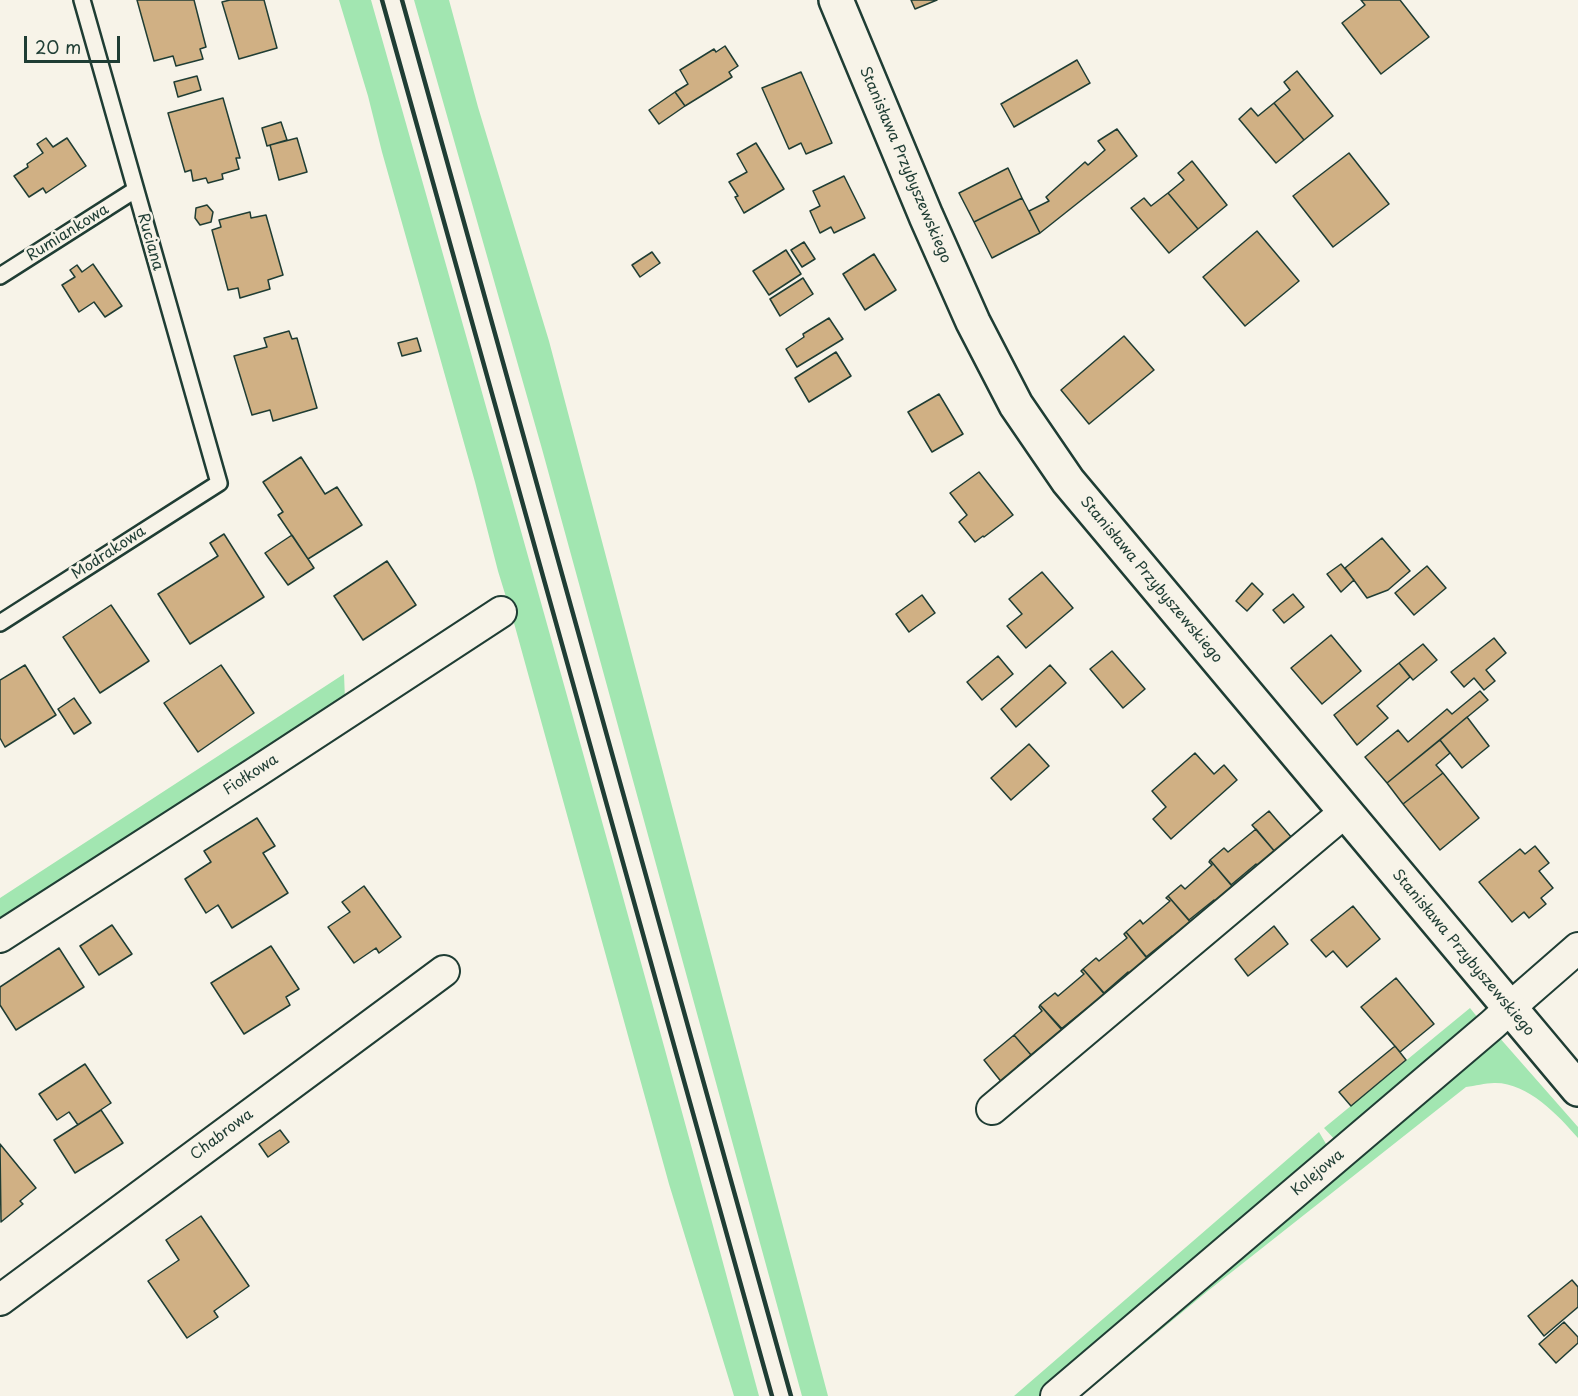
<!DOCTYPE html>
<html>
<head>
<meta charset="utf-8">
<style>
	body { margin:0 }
	#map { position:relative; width:1578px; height:1396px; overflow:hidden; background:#f7f3e8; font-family:"Playpen Sans",sans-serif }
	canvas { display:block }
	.scale { position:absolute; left:24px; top:36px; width:96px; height:27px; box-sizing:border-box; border:3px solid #1f3d34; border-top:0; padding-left:8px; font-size:18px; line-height:21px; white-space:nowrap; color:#1f3d34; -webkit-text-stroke:4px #f7f3e8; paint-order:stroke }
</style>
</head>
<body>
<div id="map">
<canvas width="1578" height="1396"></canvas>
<div class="scale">20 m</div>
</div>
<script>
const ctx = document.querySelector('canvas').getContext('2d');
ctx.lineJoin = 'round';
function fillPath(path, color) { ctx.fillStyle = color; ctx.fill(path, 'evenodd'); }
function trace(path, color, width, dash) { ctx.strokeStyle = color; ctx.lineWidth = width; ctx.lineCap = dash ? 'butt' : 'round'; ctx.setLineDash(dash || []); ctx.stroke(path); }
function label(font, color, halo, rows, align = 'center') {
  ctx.font = font + ' "Playpen Sans",sans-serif'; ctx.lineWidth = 5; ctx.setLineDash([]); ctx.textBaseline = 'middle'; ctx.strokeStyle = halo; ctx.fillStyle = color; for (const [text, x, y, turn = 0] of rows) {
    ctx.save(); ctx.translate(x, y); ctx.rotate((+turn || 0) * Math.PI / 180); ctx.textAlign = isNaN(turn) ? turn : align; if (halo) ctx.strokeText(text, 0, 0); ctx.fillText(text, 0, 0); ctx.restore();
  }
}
const green = new Path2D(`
	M339,0H371C503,465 634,930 759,1396H734L669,1184L514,623L498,571L475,482L382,152L368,96Z
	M414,0H449L478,107L549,341L828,1396H802L542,449Z
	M344,674L345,700L0,926V898Z
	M1470,1008L1478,1018L1337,1142L1324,1128Z
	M1498,1036L1578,1127V1138C1558,1115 1527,1082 1494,1083C1485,1083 1475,1086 1466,1087L1209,1290L1081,1396H1071Z
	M1319,1132L1329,1149L1040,1396H1014Z`);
const building = new Path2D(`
	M137,0H194L206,47L200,49L203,59L176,66L173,56L154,61Z
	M230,0H264L277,48L239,59L222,2Z
	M911,0H937L915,9Z
	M1361,0H1400L1429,37L1381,74L1342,23L1365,5Z
	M725,46L738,66L729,72L732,77L685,106L675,92L688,84L680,70L714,49L716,52Z
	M1077,60L1090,83L1014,127L1001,104Z
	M1297,71L1333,116L1304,140L1274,103L1290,90L1284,82Z
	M801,72L832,143L806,154L801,143L789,149L762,88Z
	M197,76L201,90L178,97L174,82Z
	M675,92L685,106L659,124L649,110Z
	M223,98L240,158H236L239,169L222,174L223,179L208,183L206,178L193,181L191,170L185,172L168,113Z
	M1274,103L1304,140L1276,163L1239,119L1251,108L1258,116Z
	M281,122L287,140L267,146L262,128Z
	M1117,129L1137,156L1040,233L1029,211L1049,201L1046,197L1085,162L1088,165L1105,150L1098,141Z
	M46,138L53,147L67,138L86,166L46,193L43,188L29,197L14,176L28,167L27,164L43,153L37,144Z
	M297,138L307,172L279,180L270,145Z
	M756,143L784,189L744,213L735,197L738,196L729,182L747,172L737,154Z
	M1349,153L1389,204L1333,247L1293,196Z
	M1192,161L1227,205L1198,229L1168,193L1184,180L1178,173Z
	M1008,168L1022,198L974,222L959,193Z
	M844,176L865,218L834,233L831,227L820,233L810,211L820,206L813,191Z
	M1168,193L1198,229L1169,253L1131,208L1144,198L1151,206Z
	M1022,198L1040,233L992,258L974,222Z
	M207,205L213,212L211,222L200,225L195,218L196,208Z
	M250,212L251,218L266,215L283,275L268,280L270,289L240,298L238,288L228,290L212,230L221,227L219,220Z
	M1257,231L1299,281L1245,326L1203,277Z
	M804,242L815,259L802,267L791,250Z
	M786,250L801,274L769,295L753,271Z
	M652,252L660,263L640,277L632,265Z
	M874,254L896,290L865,310L843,274Z
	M93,264L122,306L105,317L94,302L79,312L62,285L75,277L70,270L77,265L82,272Z
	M803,278L813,294L780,316L770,299Z
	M829,318L843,339L797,367L786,349L804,337L803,334Z
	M289,331L292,339L297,338L317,408L273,421L270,410L252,415L234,356L267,347L264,338Z
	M1124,336L1154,370L1089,424L1061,390Z
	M417,338L421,351L402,356L398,343Z
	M836,352L851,376L809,402L795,378Z
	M939,394L963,434L932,452L908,412Z
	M301,457L325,494L337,487L362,525L308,559L278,515L283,512L263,482Z
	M979,472L1013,515L984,537L983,536L975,542L959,522L967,515L950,493Z
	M224,534L264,597L190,644L158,594L218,556L210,543Z
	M292,535L314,568L288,585L265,553Z
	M1382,538L1410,571L1388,590L1367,598L1345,568Z
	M387,561L416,605L363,640L334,596Z
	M1341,564L1354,580L1341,592L1327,574Z
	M1427,566L1446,588L1414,615L1395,593Z
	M1042,572L1073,608L1026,648L1007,626L1022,614L1009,599Z
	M1252,583L1263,594L1247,611L1236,601Z
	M1293,594L1304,607L1284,623L1273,610Z
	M922,595L935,613L909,632L896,614Z
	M111,605L149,661L100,693L63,637Z
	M1331,635L1361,671L1322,704L1291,668Z
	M1494,638L1506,653L1486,670L1495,681L1484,690L1474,678L1464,687L1451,672Z
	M1423,644L1437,660L1413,680L1399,663Z
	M1112,651L1145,689L1123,708L1090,669Z
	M998,656L1013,674L982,700L967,682Z
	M1399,663L1410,677L1377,706L1388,718L1357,745L1334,715Z
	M25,665L56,715L5,747L0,738V680Z
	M221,665L254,713L198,752L164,703Z
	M1050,665L1066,683L1016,727L1001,709Z
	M1480,691L1488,700L1387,783L1365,757L1398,730L1408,742L1447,709L1452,714Z
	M74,698L91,723L74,734L58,709Z
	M1467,717L1489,746L1462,768L1440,740Z
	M1440,740L1450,753L1436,765L1443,773L1403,804L1387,783Z
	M1029,744L1049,766L1011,800L991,778Z
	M1195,753L1214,774L1224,765L1237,780L1171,839L1153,819L1166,807L1152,791Z
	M1443,773L1479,818L1440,850L1403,804Z
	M1269,811L1292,838L1276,853L1252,825Z
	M257,818L275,846L263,853L288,893L232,928L218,905L206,913L185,879L211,862L204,851Z
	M1256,829L1276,853L1259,867L1256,864L1231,885L1210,860L1224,848L1228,852Z
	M1535,846L1549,863L1539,871L1553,888L1541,898L1546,904L1529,918L1524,912L1512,922L1479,882L1520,849L1525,854Z
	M1210,860L1234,888L1217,902L1214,900L1189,920L1168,896L1181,885L1185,889L1212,865L1209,862Z
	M364,886L401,937L379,953L376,948L354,963L328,927L350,912L342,902Z
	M1168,896L1192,924L1175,939L1172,936L1146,957L1126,932L1140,920L1143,924L1170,901L1166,898Z
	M1353,906L1380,939L1347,967L1333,951L1326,957L1311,940Z
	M112,925L132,954L99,975L80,946Z
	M1274,926L1288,944L1248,976L1235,959Z
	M1126,932L1149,960L1131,976L1128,972L1104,993L1083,969L1096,958L1099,961L1127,938L1124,934Z
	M271,946L299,989L286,997L290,1005L244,1034L211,983Z
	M59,948L84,987L16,1030L0,1005V987Z
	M1083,969L1106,996L1089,1012L1086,1009L1061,1029L1040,1005L1055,993L1058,996L1084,974L1081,971Z
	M1396,978L1434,1024L1400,1052L1361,1007Z
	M1040,1005L1065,1032L1046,1048L1043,1045L1031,1055L1014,1035L1042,1011L1039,1007Z
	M1014,1035L1031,1055L1018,1066L1021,1069L1003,1084L984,1060Z
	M1395,1046L1406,1060L1351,1106L1339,1092Z
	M85,1064L111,1103L78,1125L69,1112L57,1120L39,1094Z
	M101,1110L123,1143L75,1173L54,1140Z
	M280,1130L289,1142L268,1157L259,1144Z
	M0,1144L36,1188L20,1201L23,1204L1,1222Z
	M201,1216L249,1286L214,1311L218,1317L187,1338L148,1281L179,1260L166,1240Z
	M1572,1280L1578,1287V1307L1544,1336L1528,1316Z
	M1564,1322L1578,1337V1343L1556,1363L1539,1344Z`);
const service = new Path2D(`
	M0,276L135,190
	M0,623L219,483L82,0`);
const minor = new Path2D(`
	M0,937L255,773L501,612
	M992,1109L1345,812
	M0,1300L444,971
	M1056,1396L1493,1024L1523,996L1578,948`);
const tertiary = new Path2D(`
	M836,0L926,216L973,322L1016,405L1068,481L1578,1089`);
const rail = new Path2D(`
	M382,0L772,1396
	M402,0L791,1396`);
const streetNames = [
	["Stanisława Przybyszewskiego",905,165,67],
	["Rumiankowa",68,233,-32],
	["Ruciana",150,242,74],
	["Modrakowa",109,553,-33],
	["Stanisława Przybyszewskiego",1151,580,50],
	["Fiołkowa",251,775,-33],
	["Stanisława Przybyszewskiego",1463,953,50],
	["Chabrowa",222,1135,-37],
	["Kolejowa",1318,1173,-40]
];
fillPath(green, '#a2e6b1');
fillPath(building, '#d0b084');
trace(building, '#1f3d34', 1.5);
trace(service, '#1f3d34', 20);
trace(minor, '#1f3d34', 34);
trace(tertiary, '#1f3d34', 38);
trace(service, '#f7f3e8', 15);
trace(minor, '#f7f3e8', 30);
trace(tertiary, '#f7f3e8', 33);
trace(rail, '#1f3d34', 4.5);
label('15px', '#1f3d34', '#f7f3e8', streetNames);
</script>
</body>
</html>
